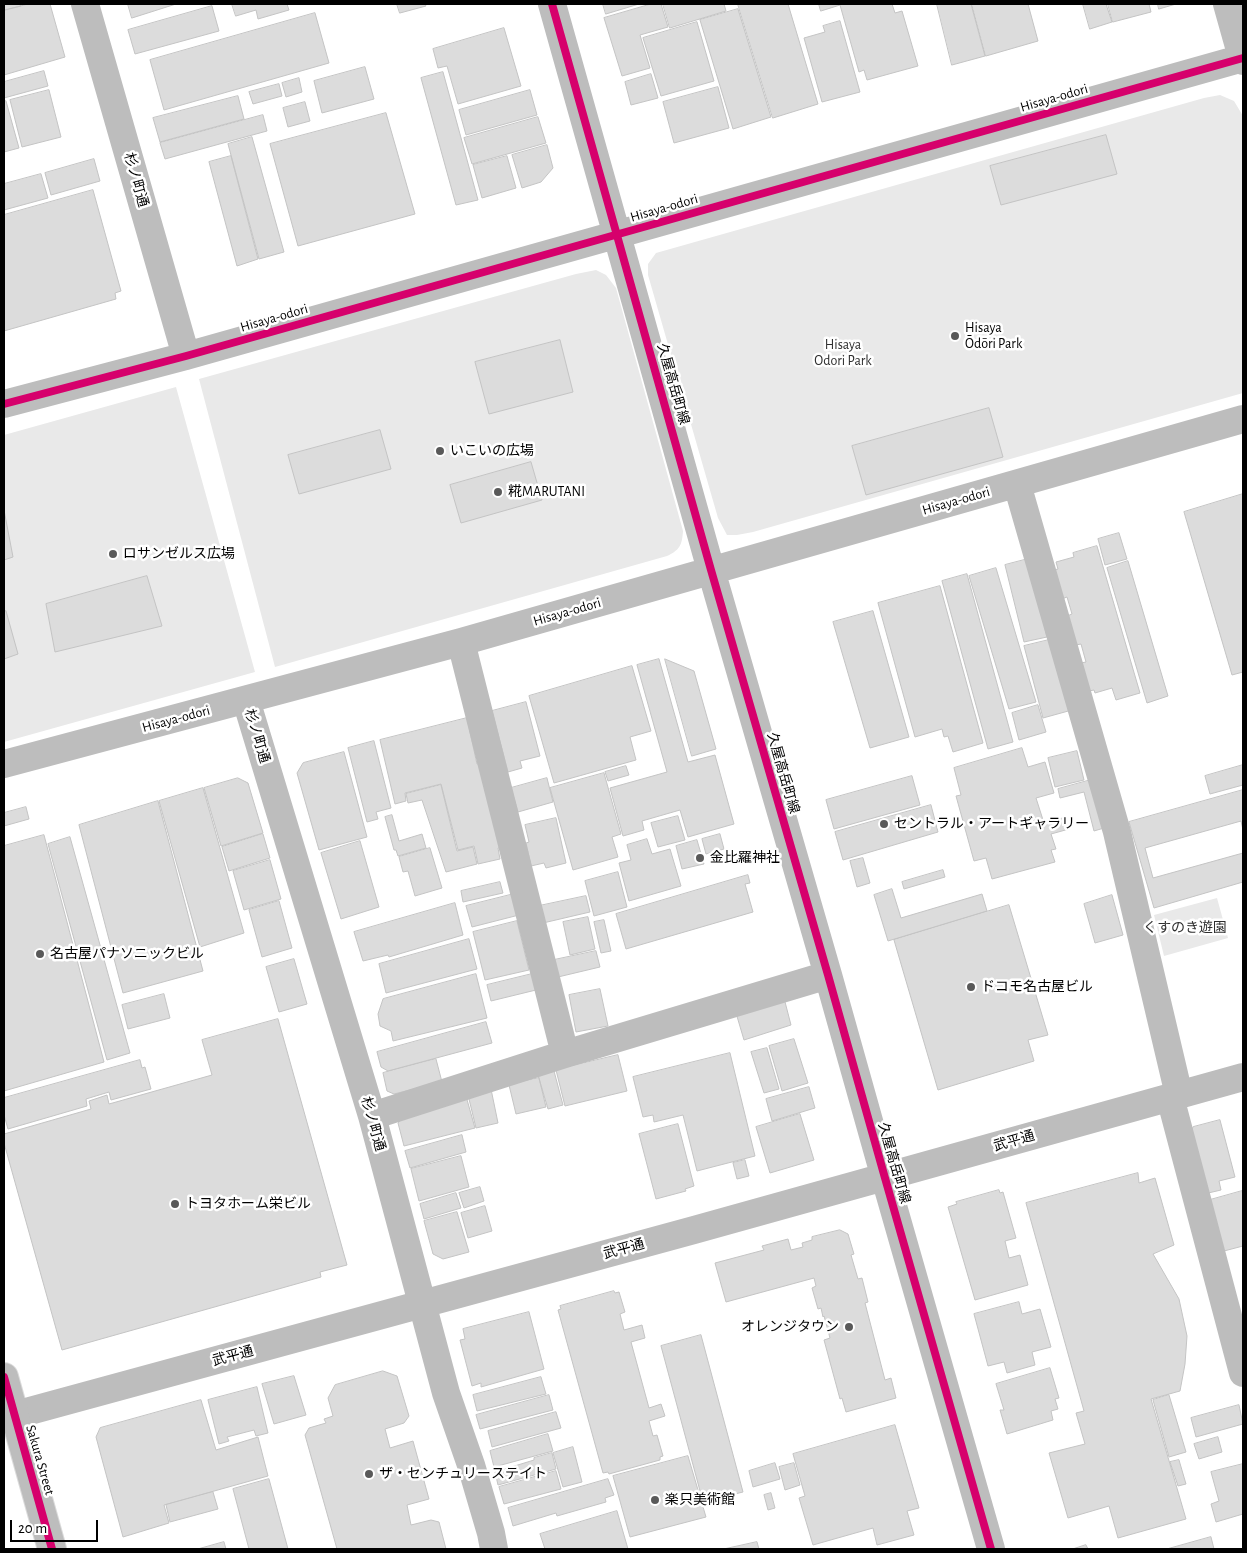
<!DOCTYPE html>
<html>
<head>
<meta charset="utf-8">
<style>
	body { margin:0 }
	#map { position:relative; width:1247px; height:1553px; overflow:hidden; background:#fff; font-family:"Alegreya Sans",sans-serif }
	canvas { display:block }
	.frame { position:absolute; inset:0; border:5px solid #000; pointer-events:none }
	.scale { position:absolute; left:10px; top:1520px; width:88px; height:22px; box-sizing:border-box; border:2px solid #000; border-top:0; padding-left:6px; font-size:15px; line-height:18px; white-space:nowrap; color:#000; -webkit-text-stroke:4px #fff; paint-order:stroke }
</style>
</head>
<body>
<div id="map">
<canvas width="1247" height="1553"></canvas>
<div class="frame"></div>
<div class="scale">20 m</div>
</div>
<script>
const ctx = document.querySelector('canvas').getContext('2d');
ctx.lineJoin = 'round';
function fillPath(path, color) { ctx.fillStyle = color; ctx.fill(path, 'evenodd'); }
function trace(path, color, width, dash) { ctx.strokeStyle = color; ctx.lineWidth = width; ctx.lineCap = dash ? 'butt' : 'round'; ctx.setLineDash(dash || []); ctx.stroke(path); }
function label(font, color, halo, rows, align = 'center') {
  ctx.font = font + ' "Alegreya Sans","Noto Sans JP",sans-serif'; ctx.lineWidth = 5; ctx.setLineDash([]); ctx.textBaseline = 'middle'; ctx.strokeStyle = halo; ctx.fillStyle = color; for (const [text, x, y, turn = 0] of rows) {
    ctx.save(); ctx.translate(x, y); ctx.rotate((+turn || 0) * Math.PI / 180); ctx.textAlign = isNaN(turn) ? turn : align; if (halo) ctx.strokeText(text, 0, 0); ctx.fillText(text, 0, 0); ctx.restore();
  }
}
const green = new Path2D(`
	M1220,95L1234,101L1243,116V393L753,532L737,535H727L718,518L648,275V264L656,253L1204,98Z
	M596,270L606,275L616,288L683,531C682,545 680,550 667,556L275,667L199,379L576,274Z
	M176,387L255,672L4,742V435Z
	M1217,898L1228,938L1164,956L1154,915Z`);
const building = new Path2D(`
	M4,4H20L21,6L4,10Z
	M28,4H50L65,57L4,75V11Z
	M128,4H176L132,18Z
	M232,4H287L289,10L258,19L256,10L236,16Z
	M397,4H425L426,6L400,13Z
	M603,4H639L606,14Z
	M651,4H661L668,27L640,35L650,68L622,76L604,18Z
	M663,4H724L726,11L670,28Z
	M738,4H788L818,104L773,118Z
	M819,4H892L895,13L902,11L918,66L867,80L864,70L859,72L840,5L821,11Z
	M937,4H971L985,56L952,65Z
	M972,4H1028L1038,41L986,56Z
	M1083,4H1106L1112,22L1090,29Z
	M1108,4H1149L1151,12L1113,22Z
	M1158,4H1176L1159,9Z
	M212,6L219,31L135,54L128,30Z
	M738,9L771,117L733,129L700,20Z
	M315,13L329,63L164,110L150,60Z
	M840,21L860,92L822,102L804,38L825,32L823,26Z
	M697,22L714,81L661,96L643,38Z
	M504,28L521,86L458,104L447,66L438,68L433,49Z
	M365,67L374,99L322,113L314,81Z
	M44,71L48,86L4,98V82Z
	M443,72L478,200L456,205L421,78Z
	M651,74L658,98L631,105L625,82Z
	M299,78L302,92L286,97L282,83Z
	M279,84L282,96L253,104L249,92Z
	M718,87L729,128L674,143L663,102Z
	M49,90L61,137L22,147L10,100Z
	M530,90L537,115L466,135L459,110Z
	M238,96L244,119L160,142L153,118Z
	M6,101L19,148L4,152V102Z
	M305,102L310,121L288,127L283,108Z
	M386,113L415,214L298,246L270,144Z
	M263,115L267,131L165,159L160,143Z
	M538,117L546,143L472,164L464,138Z
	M1106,135L1117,174L1001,205L990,166Z
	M252,137L284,252L259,259L228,144Z
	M547,145L553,168L541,182L522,188L512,155Z
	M231,156L258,259L237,266L209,162Z
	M507,156L516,188L482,198L473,165Z
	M94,159L100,181L51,195L45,173Z
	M41,174L48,198L4,210V184Z
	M93,190L121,291L115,293L116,299L4,331V215Z
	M560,340L573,392L489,414L475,362Z
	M989,408L1003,457L866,495L852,446Z
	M380,430L391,469L299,494L288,455Z
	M531,462L542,500L461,523L450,485Z
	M1243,494V672L1232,675L1184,512Z
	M4,510L13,557L4,560Z
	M1119,533L1127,559L1105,565L1098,539Z
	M1097,546L1140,693L1116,700L1112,688L1095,693L1094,690L1089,691L1081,663L1086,662L1081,644L1076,645L1067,616L1072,614L1067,597L1062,599L1054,570L1058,569L1056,562L1074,557L1073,553Z
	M1028,559L1047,637L1024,642L1005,565Z
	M1128,561L1168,696L1147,703L1107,568Z
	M996,568L1036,702L1009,709L969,576Z
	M967,574L1013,742L988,749L942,581Z
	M147,576L162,626L55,652L46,604Z
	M940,586L983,743L953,752L948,736L944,737L942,729L915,737L878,603Z
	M6,611L18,654L4,659V612Z
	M873,611L909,737L870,748L833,622Z
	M1053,639L1072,710L1043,718L1024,646Z
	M659,659L688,762L715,755L734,824L688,837L680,810L642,821L644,830L623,836L610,788L667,772L637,665Z
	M665,659L694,671L716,749L692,756Z
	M632,666L651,731L630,737L636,760L554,783L529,696Z
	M526,702L540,756L520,761L522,768L508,772L492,711Z
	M1038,705L1046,732L1019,740L1012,713Z
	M467,718L477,764L482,763L502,847L498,848L500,859L478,864L474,846L458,850L441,784L405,793L406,801L395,804L380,740Z
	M374,741L391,808L376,812L378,819L367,822L348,748Z
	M1022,748L1028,767L1045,762L1054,793L1036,798L1044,823L1066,817L1069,829L1051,834L1056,849L1051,850L1055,862L992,879L986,858L974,861L956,796L961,795L954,768Z
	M1077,751L1084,780L1055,787L1048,758Z
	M344,752L367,837L319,850L297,773L303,763Z
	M1243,765V785L1210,794L1205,776Z
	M626,766L629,775L608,781L605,772Z
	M604,773L621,834L612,837L618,857L573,870L550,788Z
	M912,776L920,805L834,829L826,800Z
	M238,778L248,783L263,833L221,846L204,788Z
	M547,778L553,802L518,812L511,788Z
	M1091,780L1104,828L1094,831L1084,792L1060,798L1058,789Z
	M441,785L457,851L473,847L477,864L446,872L422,800L408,803L406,794Z
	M203,788L244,933L200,947L159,801Z
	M1243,790V830L1241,821L1145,848L1153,878L1243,853V882L1154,908L1129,822Z
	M158,801L203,971L123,993L79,825Z
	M931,805L938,832L843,860L835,832Z
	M26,807L29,819L4,826V813Z
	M392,815L399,841L422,834L426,848L398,856L396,850H394L385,817Z
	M678,816L685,840L658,847L651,823Z
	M556,818L566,863L546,868L544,863L531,866L526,843L529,842L525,825Z
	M263,834L270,858L229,871L222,847Z
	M720,834L724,849L706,854L702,839Z
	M44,835L104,1062L4,1091V846Z
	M70,837L130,1053L107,1060L48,844Z
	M647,839L652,854L670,849L681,886L629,901L619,863L631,860L627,845Z
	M697,840L704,864L682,869L676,846Z
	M360,841L379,907L341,919L321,853Z
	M430,848L442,888L415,896L408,871L403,872L399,857Z
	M863,858L870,883L857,887L850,861Z
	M270,860L281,899L244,910L233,871Z
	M943,870L945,877L904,889L902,882Z
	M618,872L627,907L594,916L585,881Z
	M748,875L750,883L745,884L753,912L626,949L616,914Z
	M500,882L503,893L463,902L461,891Z
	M892,889L901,918L982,894L987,911L888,941L874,895Z
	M514,894L519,915L472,927L466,906Z
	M1112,895L1123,935L1095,943L1084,904Z
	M586,896L590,912L543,923L539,906Z
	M279,901L292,948L262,957L249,910Z
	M455,903L463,935L389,957L388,955L363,961L354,932Z
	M1009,905L1048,1035L1028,1040L1034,1061L938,1090L894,940Z
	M588,917L595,949L570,955L563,922Z
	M604,920L611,951L601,953L594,922Z
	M517,921L529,970L485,980L473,932Z
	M469,939L477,969L386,993L379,964Z
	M596,951L600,967L558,977L554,960Z
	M294,959L307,1004L279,1012L266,967Z
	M476,974L487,1018L393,1041L391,1031L380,1026L378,1014L383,999Z
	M532,974L536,990L491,1001L487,985Z
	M600,989L608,1026L576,1032L569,995Z
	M164,994L170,1018L128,1029L122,1005Z
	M784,998L791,1025L744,1040L736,1013Z
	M278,1019L347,1265L320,1272L321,1277L62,1350L4,1143V1134L91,1109L89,1101L107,1095L109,1104L212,1075L202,1040Z
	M486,1022L492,1043L388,1071L381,1067L377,1052Z
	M794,1039L808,1083L782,1091L769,1046Z
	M767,1048L779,1089L764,1093L751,1052Z
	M730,1053L755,1156L697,1171L683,1115L654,1122L653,1115L643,1117L633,1077Z
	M618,1055L627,1091L565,1106L556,1070Z
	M436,1059L442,1082L394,1094L387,1091L383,1073Z
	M140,1060L142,1068L145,1067L151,1089L111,1100L109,1092L86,1099L87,1106L8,1129L4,1115V1098Z
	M554,1071L563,1105L548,1109L538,1075Z
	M539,1078L546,1107L516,1114L509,1085Z
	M809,1087L815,1108L772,1121L766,1099Z
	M491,1089L498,1123L476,1128L468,1095Z
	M466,1096L475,1128L404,1146L398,1123L402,1118Z
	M800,1114L814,1160L770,1173L756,1127Z
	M1220,1120L1235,1177L1219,1181L1221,1190L1204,1194L1189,1136L1193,1127Z
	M678,1124L694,1186L685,1189L686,1191L656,1199L639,1134Z
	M462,1135L466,1152L410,1168L405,1151Z
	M461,1156L469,1187L419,1201L411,1169Z
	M745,1160L749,1176L737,1179L733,1163Z
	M1138,1173L1139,1183L1155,1178L1174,1245L1153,1254L1179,1299L1187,1336L1185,1364L1180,1391L1151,1399L1186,1519L1118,1538L1109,1506L1068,1518L1049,1453L1085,1444L1076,1413L1084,1411L1026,1203Z
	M480,1187L484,1201L464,1208L459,1193Z
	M999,1190L1000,1193L1003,1192L1016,1238L1005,1241L1009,1258L1020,1255L1028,1285L975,1300L948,1207L957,1204L956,1202Z
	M1242,1191L1243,1196V1246L1224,1251L1210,1200Z
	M456,1193L461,1208L424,1219L420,1204Z
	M485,1206L492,1231L468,1238L461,1213Z
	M457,1212L469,1252L443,1259L433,1254L424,1221Z
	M840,1230L848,1234L854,1254L851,1255L858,1279L862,1278L868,1302L865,1303L885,1380L891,1378L896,1398L846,1412L842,1398L840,1399L824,1340L830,1338L824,1316L823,1317L821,1308L818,1309L812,1288L816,1286L814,1278L726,1302L715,1263L764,1250L762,1246L788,1239L791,1250L803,1247L802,1243L812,1240V1237Z
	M614,1291L615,1293L619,1292L625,1312L620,1314L624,1330L642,1325L645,1338L631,1342L649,1408L661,1404L665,1416L649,1421L653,1436L657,1435L663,1456L660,1457V1460L609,1474L608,1472L603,1473L558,1310L561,1309L560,1306Z
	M1019,1302L1022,1314L1040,1309L1051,1347L1032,1352L1035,1365L1007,1373L1004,1362L988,1366L974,1314Z
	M529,1312L544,1369L481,1387V1383L472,1386L460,1340L465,1339L463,1329Z
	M701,1335L743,1492L703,1502L661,1346Z
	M1050,1368L1059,1398L1055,1399L1058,1409L1051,1411L1053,1420L1007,1434L1000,1410H1004L996,1384Z
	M383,1371L397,1376L409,1416L404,1423L385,1429L390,1448L413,1441L429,1499L407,1505L411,1525L431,1520L439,1522L446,1549H337L305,1435L309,1428L326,1423L324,1419L333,1416L328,1398L335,1385Z
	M294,1376L306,1415L274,1424L262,1384Z
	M541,1377L546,1394L477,1411L473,1395Z
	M257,1387L268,1433L256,1436L254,1430L227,1437L229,1441L219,1444L208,1400Z
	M549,1395L553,1410L480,1429L476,1415Z
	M1169,1395L1186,1452L1169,1457L1153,1400Z
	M201,1400L216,1450L258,1437L268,1476L164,1505L169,1523L123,1537L96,1437L100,1428Z
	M1239,1405L1243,1424L1196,1437L1191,1418Z
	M556,1412L561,1428L492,1447L488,1431Z
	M895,1425L919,1508L907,1511L914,1535L877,1545L873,1528L813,1545L799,1498L805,1496L793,1454Z
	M548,1434L553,1451L494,1467L490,1451Z
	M1218,1437L1222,1452L1199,1459L1194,1444Z
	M573,1447L582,1482L563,1487L553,1453Z
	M552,1453L556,1469L498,1485L495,1472L534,1460V1458Z
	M688,1456L706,1517L630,1537L613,1476Z
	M1179,1460L1186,1484L1178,1486L1170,1462Z
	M775,1463L780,1479L753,1487L749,1471Z
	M794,1463L800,1485L785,1490L779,1467Z
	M1243,1464V1514L1216,1522L1211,1504L1219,1501L1211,1472Z
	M556,1471L561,1489L504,1504L499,1487Z
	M269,1479L288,1549H249L233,1489Z
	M608,1479L614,1495L605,1498L606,1502L557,1516L556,1513L513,1526L508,1508Z
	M213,1492L218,1509L170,1522L166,1505Z
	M771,1493L775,1508L768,1510L764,1495Z
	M617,1511L628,1549H545L540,1534Z
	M1211,1537L1214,1549H1167Z
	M224,1542L226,1549H198Z
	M757,1542L759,1549H724Z
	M1086,1545L1088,1549H1073Z`);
const minor = new Path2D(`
	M85,4L186,356
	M552,4L711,570L828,975L885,1178L991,1549
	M1227,4L1243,61
	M4,404L186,356L1243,58
	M1017,484L1117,832L1179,1095
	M461,642L565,1054
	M246,700L372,1116L446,1393L471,1465L491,1533L494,1549
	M4,764L461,642L1243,419
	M1170,1097L1243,1373
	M372,1116L565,1054L828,975
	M4,1418L694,1230L1243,1077`);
const highway = new Path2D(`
	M4,1377L52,1549`);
const cycleway = new Path2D(`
	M552,4L711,570L828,975L885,1178L991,1549
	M4,404L186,356L1243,58
	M4,1377L52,1549`);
const markers = [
	[955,336,5,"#595959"],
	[440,451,5,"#595959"],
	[498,492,5,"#595959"],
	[113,554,5,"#595959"],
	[884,824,5,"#595959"],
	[700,858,5,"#595959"],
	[40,954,5,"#595959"],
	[971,987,5,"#595959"],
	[175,1204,5,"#595959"],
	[849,1327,5,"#595959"],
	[369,1474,5,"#595959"],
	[655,1500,5,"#595959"]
];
const streetNames = [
	["Hisaya-odori",1054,98,-16],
	["杉ノ町通",136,180,74],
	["Hisaya-odori",664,208,-16],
	["Hisaya-odori",274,318,-16],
	["久屋高岳町線",673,384,74],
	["Hisaya-odori",956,501,-16],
	["Hisaya-odori",567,612,-16],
	["Hisaya-odori",176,719,-15],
	["杉ノ町通",257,736,73],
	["久屋高岳町線",783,773,74],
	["杉ノ町通",373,1124,74],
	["武平通",1014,1141,-16],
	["久屋高岳町線",894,1163,74],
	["武平通",624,1249,-15],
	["武平通",233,1356,-15],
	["Sakura Street",40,1460,74]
];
const poiNames = [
	["Hisaya",965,328],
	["Ōdōri Park",965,344],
	["いこいの広場",450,451],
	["糀MARUTANI",508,492],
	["ロサンゼルス広場",123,554],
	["セントラル・アートギャラリー",894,824],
	["金比羅神社",710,858],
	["名古屋パナソニックビル",50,954],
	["ドコモ名古屋ビル",981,987],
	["トヨタホーム栄ビル",185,1204],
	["オレンジタウン",839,1327,"right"],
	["ザ・センチュリーステイト",379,1474],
	["楽只美術館",665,1500]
];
const parkNames = [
	["Hisaya",843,345],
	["Odori Park",843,361],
	["くすのき遊園",1185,928]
];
fillPath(green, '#e9e9e9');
fillPath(building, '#dcdcdc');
trace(building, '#c4c4c4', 1);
trace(highway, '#dbdbdb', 30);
trace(minor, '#bdbdbd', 28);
trace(highway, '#bdbdbd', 28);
trace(cycleway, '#d6006c', 8);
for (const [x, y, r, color] of markers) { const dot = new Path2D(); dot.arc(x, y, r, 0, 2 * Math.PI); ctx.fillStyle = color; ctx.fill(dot); trace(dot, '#fff', 2); }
label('14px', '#000', '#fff', streetNames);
label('14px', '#000', '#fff', poiNames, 'left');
label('14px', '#2e2e2e', '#fff', parkNames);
</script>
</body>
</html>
